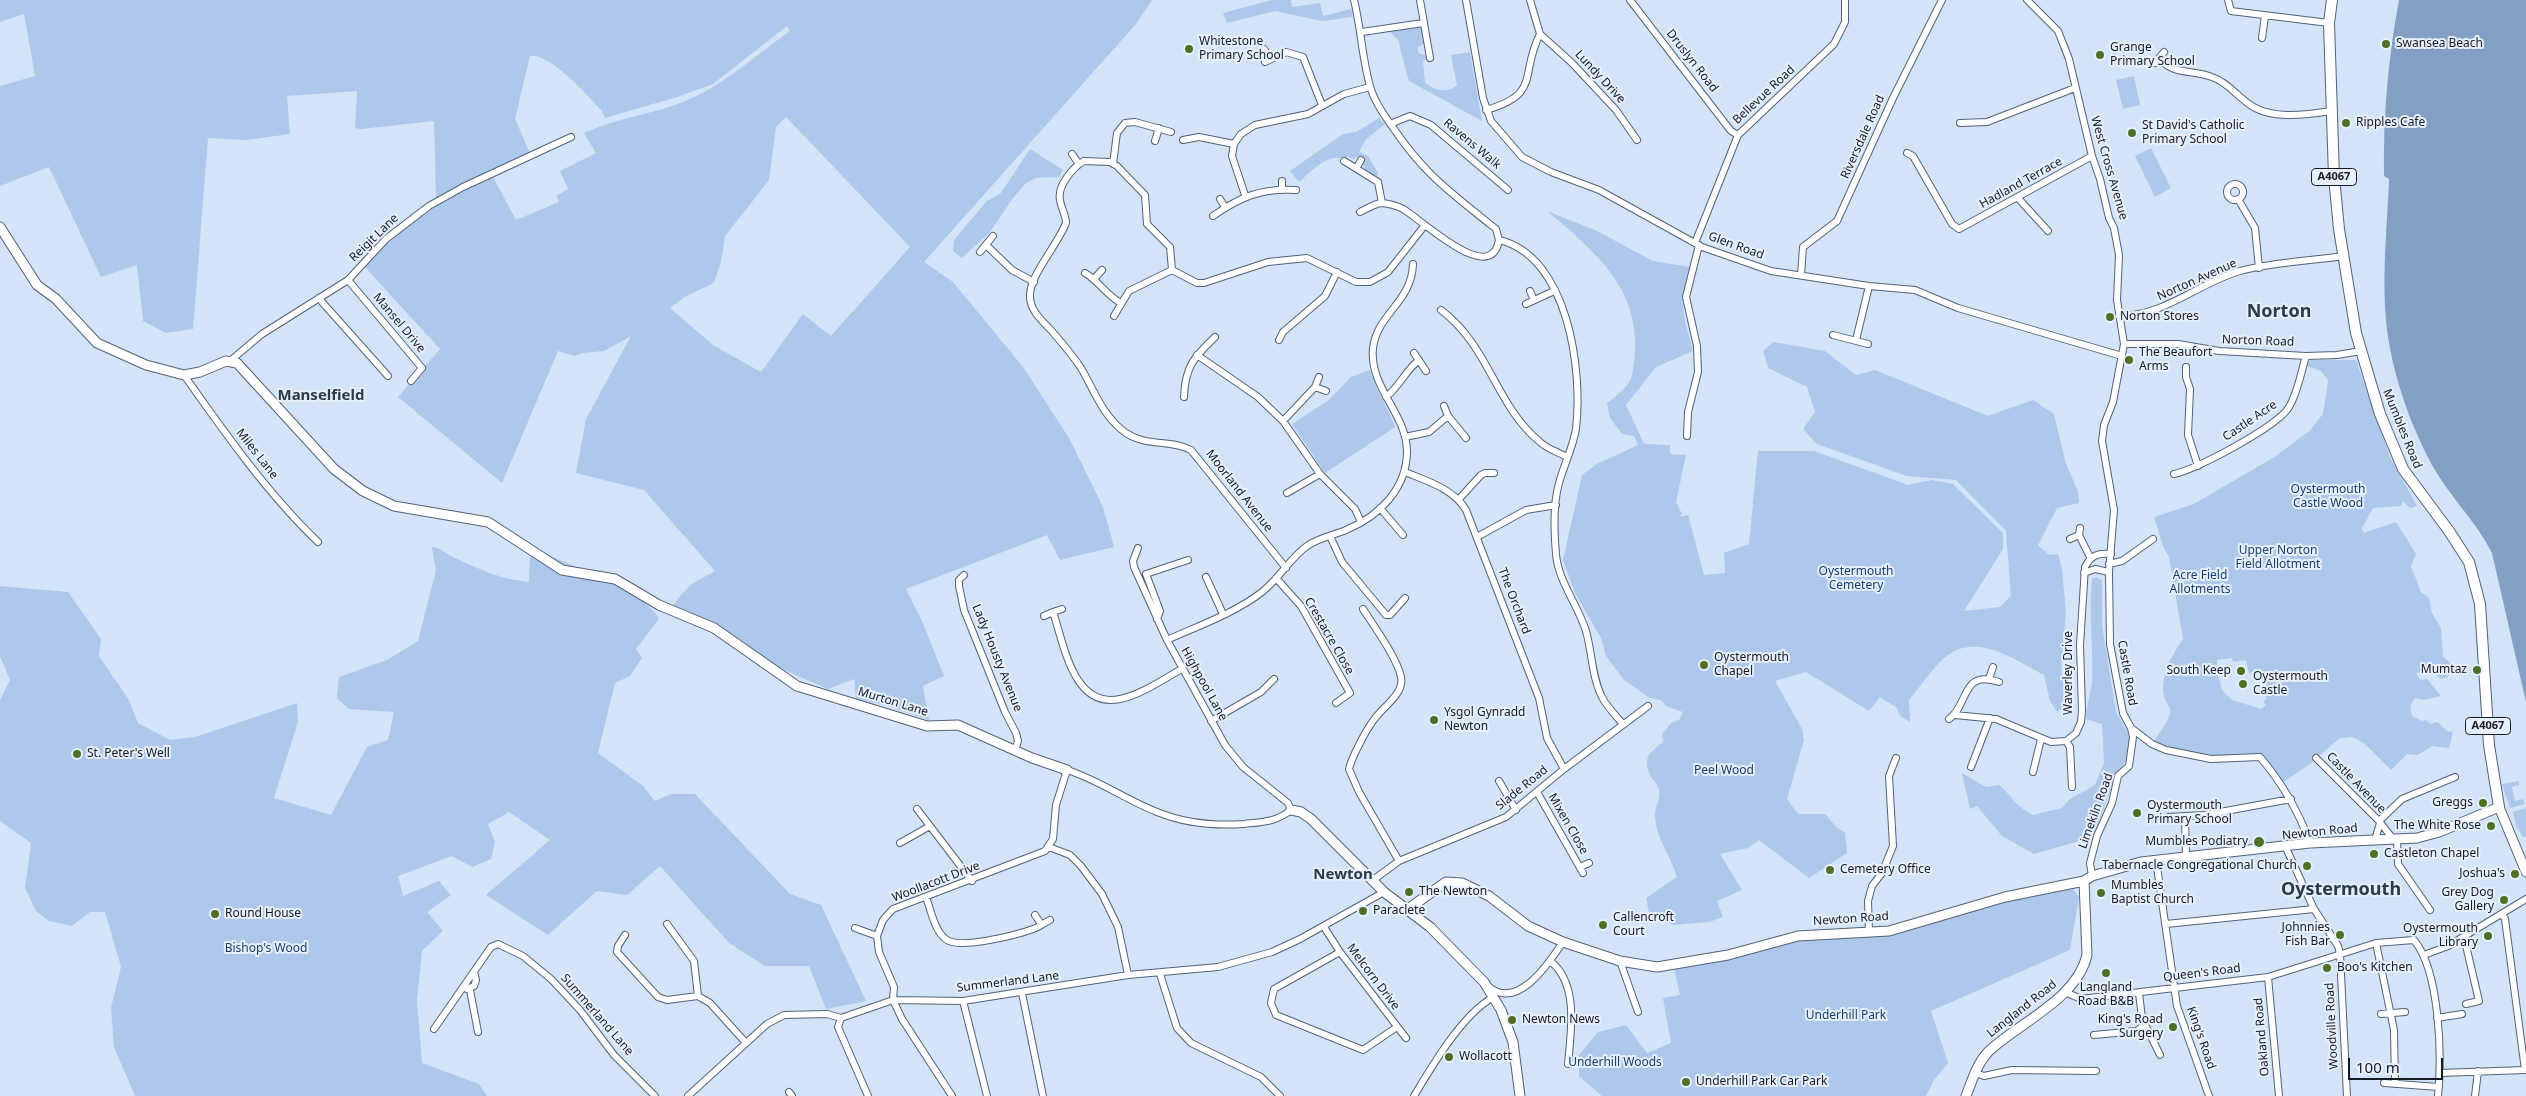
<!DOCTYPE html>
<html>
<head>
<meta charset="utf-8">
<style>
	body { margin:0 }
	#map { position:relative; width:2526px; height:1096px; overflow:hidden; background:#d3e3f8; font-family:"Noto Sans",sans-serif }
	canvas { display:block }
	.scale { position:absolute; left:2348px; top:1058px; width:95px; height:22px; box-sizing:border-box; border:2px solid #151b22; border-top:0; padding-left:6px; font-size:15px; line-height:18px; white-space:nowrap; color:#151b22; -webkit-text-stroke:4px #e6f0fd; paint-order:stroke }
</style>
</head>
<body>
<div id="map">
<canvas width="2526" height="1096"></canvas>
<div class="scale">100 m</div>
</div>
<script>
const ctx = document.querySelector('canvas').getContext('2d');
ctx.lineJoin = 'round';
function fillPath(path, color) { ctx.fillStyle = color; ctx.fill(path, 'evenodd'); }
function trace(path, color, width, dash) { ctx.strokeStyle = color; ctx.lineWidth = width; ctx.lineCap = dash ? 'butt' : 'round'; ctx.setLineDash(dash || []); ctx.stroke(path); }
function label(font, color, halo, rows, align = 'center') {
  ctx.font = font + ' "Noto Sans",sans-serif'; ctx.lineWidth = 4; ctx.setLineDash([]); ctx.textBaseline = 'middle'; ctx.strokeStyle = halo; ctx.fillStyle = color; for (const [text, x, y, turn = 0] of rows) {
    ctx.save(); ctx.translate(x, y); ctx.rotate((+turn || 0) * Math.PI / 180); ctx.textAlign = isNaN(turn) ? turn : align; if (halo) ctx.strokeText(text, 0, 0); ctx.fillText(text, 0, 0); ctx.restore();
  }
}
const green = new Path2D(`
	M0,0H1152L1136,24L924,262L953,282L1023,367L1069,438L1103,507L1114,547L1060,560L1047,535L906,589L922,621L944,676L923,686L929,720L885,705L856,699L854,679L828,689L782,669L715,625L672,606L690,585L715,571L644,490L576,473L586,419L631,336L604,351L582,353L575,356L558,351L502,483L398,397L440,349L364,266C405,224 439,202 493,177L516,220L559,202L556,196L568,189L560,171L596,153L584,133C616,118 650,115 683,102C723,86 755,56 790,31L787,26L713,84L677,97L605,118L602,111C588,97 551,53 530,56L515,119L530,153L489,171L436,198L434,121L361,129L355,128L357,91L287,96L290,134L247,140L208,138L193,329L166,333L143,321L137,265L101,277L49,167L0,186V86L35,76L24,14L0,22ZM786,117L910,247L831,336L803,314L761,372L713,345L670,308L686,296L714,283L721,262L725,236L769,180L776,127Z
	M1272,0H1291L1292,7L1320,3L1323,16L1351,9L1353,17L1322,21L1275,11L1227,23L1223,13Z
	M1415,26L1421,28L1425,43L1417,48L1419,53L1427,56V59L1423,61L1425,83C1437,91 1444,93 1457,86L1451,55L1470,52L1482,121L1409,81L1398,40L1390,32Z
	M2134,76L2140,105L2123,109L2116,80Z
	M1379,118L1385,124L1366,139L1359,152L1368,156L1378,173L1377,177L1365,169L1362,164L1364,160L1357,156L1354,159L1347,156L1345,159C1328,152 1311,172 1299,182L1290,171L1343,134L1356,132Z
	M2151,148L2171,188L2155,197L2135,156Z
	M1030,149L1063,170L1059,177L1036,178L1026,183L1013,198L990,232L962,258L953,251L954,240L987,201L1001,193Z
	M1547,211L1597,231L1653,261L1690,267L1682,296L1685,322L1693,351L1656,367L1626,405L1644,444L1670,445V454L1686,455L1676,502L1682,514L1678,517L1688,515L1704,575L1725,573L1724,553L1749,544L1758,451H1814L1908,485L1932,480L1953,484L2003,533V549L1964,611L2000,607L2011,596L2006,531L1956,480L1907,476L1817,444L1803,429L1815,412L1807,387L1768,368L1763,351L1773,342L1825,351L1856,375L1875,370L1988,416L2033,400L2054,414L2066,464L2078,491L2079,503L2057,508L2038,545L2049,555L2058,554L2062,569L2066,613L2061,668L2067,705L2057,712L2050,701L2044,675C2014,659 1974,630 1943,659C1930,671 1920,687 1909,700L1910,722L1900,716L1897,708L1880,697L1869,711L1806,672L1775,681L1802,729L1804,740L1787,799L1798,814H1825L1837,828L1845,832L1847,853L1809,878L1759,840L1748,848L1720,854L1742,890L1717,901L1723,917L1709,922L1673,925L1649,913L1646,898L1677,877C1671,856 1655,837 1655,815C1655,806 1661,800 1659,790C1658,784 1654,781 1651,777C1642,758 1649,753 1663,742L1662,734L1671,723L1679,720L1683,712L1666,706L1661,700L1650,698L1624,680L1606,656L1601,638L1575,593L1563,560L1582,475L1597,464L1638,445L1634,436L1622,434L1610,418L1607,403C1632,385 1633,380 1635,350C1639,287 1591,248 1547,211Z
	M2310,360H2356L2390,457L2417,506L2410,508L2403,501L2401,506L2373,508L2362,528L2364,533L2396,522L2416,554L2411,566L2421,592L2429,598L2432,613L2441,628L2443,657L2454,666L2449,676L2441,679L2431,671L2416,673L2420,680L2427,679L2441,696L2423,700L2415,698L2410,706L2412,716L2422,721L2426,720L2430,724L2438,722L2447,731L2453,732L2449,748L2432,746L2418,755L2407,754L2391,770L2364,743L2352,737L2340,738L2310,764L2282,783L2257,754C2222,757 2186,757 2154,741C2159,733 2167,723 2170,714C2172,707 2165,703 2164,696C2160,676 2172,655 2183,639L2169,557L2163,546L2154,517L2194,504L2276,456L2309,431L2323,414L2328,380L2321,371L2307,366ZM2232,658L2233,662L2246,660L2249,673L2253,672L2255,669V672H2258V669H2261L2264,681H2266V699L2264,702L2266,705L2261,709L2232,700L2222,690L2217,671V660Z
	M1370,370C1376,390 1388,407 1395,427L1325,473L1292,424L1329,400L1351,377Z
	M432,547C442,548 446,554 455,558C482,570 499,579 529,582L530,557L537,551C564,562 648,592 659,619L636,649L642,658L630,676L615,683L598,753L643,786L655,801L671,794H695L790,894L821,905L866,1001L826,1009L809,966H765L729,943L660,866L627,895L597,891L548,935L486,895L550,840L509,812L488,824L495,842L491,859L472,867L452,856L398,876L403,896L439,881L451,895L427,912L443,931L422,951L417,1001L422,1063L479,1084L487,1096H135L114,1047L111,1008L121,967L105,912H90L72,926L49,921L36,911L25,888L31,843L0,821V700L10,680L0,656V586L68,592L101,639L99,656L129,700L138,723L170,740L195,737L297,703L298,722L274,798L331,815L367,747L388,740L394,712L349,709L337,698L339,677L387,660L418,641L436,571Z
	M2096,577L2102,580V625L2116,712L2130,735V743L2127,759L2116,775L2093,837L2034,854L2002,836L1977,806L1970,809L1962,773L1986,787L1999,785C2011,795 2017,808 2033,815L2062,808L2070,799L2095,785L2104,763L2102,724L2086,719C2086,706 2091,694 2092,681C2094,647 2088,613 2092,579Z
	M2519,781V785L2512,787L2515,801L2523,799L2525,804L2510,808L2502,784Z
	M2526,808V837H2523L2516,826L2513,812Z
	M2064,889H2073L2079,897L2070,950L1931,1011L1948,1063L1934,1080L1926,1096H1602L1579,1076V1055L1598,1032L1626,1025L1647,1053L1671,1043L1663,998L1680,995L1674,969L1710,962L1784,942L1870,934L1957,911Z`);
const water = new Path2D(`
	M2399,0H2526V702L2492,553C2476,521 2449,496 2432,465C2412,428 2396,384 2389,343C2380,289 2387,233 2389,179L2384,176C2383,116 2388,59 2399,0Z`);
const street = new Path2D(`
	M1354,0C1361,28 1362,58 1370,86C1374,101 1383,114 1392,126C1423,173 1449,191 1491,225L1496,229L1499,240C1568,256 1583,370 1576,429C1573,447 1564,465 1559,483C1553,504 1554,532 1556,554C1558,581 1578,605 1586,631C1592,652 1592,678 1602,697C1607,707 1616,716 1623,724
	M1420,0L1430,58
	M1466,0L1483,98L1491,121L1522,157L1551,172L1599,190L1702,247L1771,271L1869,286L1915,290L1958,308L2122,356
	M1530,0L1540,34L1572,63L1616,110L1637,140
	M1630,0L1731,131L1738,135
	M2027,0L2058,31L2069,59L2092,156L2100,179L2109,218L2114,228L2119,255L2117,300L2124,344L2113,402L2104,425L2102,441L2114,510L2109,572L2110,644L2123,713L2131,728L2152,744L2166,750L2211,759L2260,757C2283,784 2298,810 2310,843
	M2228,0L2231,11L2329,23
	M1362,32L1423,23
	M2262,38L2265,16
	M1264,49L1270,58
	M2159,59C2177,76 2190,69 2212,77C2227,82 2236,95 2249,104C2270,120 2306,115 2331,111
	M1265,62L1286,52L1303,57L1322,105
	M2155,63L2164,52
	M1486,110C1542,94 1519,75 1540,34
	M1960,123L1987,122L2075,88
	M1390,124L1410,116L1431,125L1508,190
	M1183,140L1199,137L1234,144
	M1155,141L1159,128
	M1907,153L1913,156L1952,224L1959,229L2092,156
	M1072,154L1079,164
	M1344,161L1378,182L1382,203
	M1113,164L1117,133L1125,123L1135,122L1171,132
	M1357,167L1361,160
	M1282,181V189
	M2227 192a8 8 0 1 1 16 0a8 8 0 1 1-16 0Z
	M1245,195L1232,156L1234,144L1241,134L1255,125L1308,114L1344,94L1370,87
	M2018,198L2048,231
	M1220,199L1225,207
	M2238,199L2255,228L2259,268
	M1360,212C1366,209 1374,204 1381,203C1387,203 1398,206 1403,209C1420,218 1491,288 1499,240
	M1213,216C1240,197 1261,188 1296,190
	M1695,243L1738,135L1834,44L1845,22V0
	M986,245L1012,270L1034,282
	M980,252L993,236
	M1172,270L1170,247L1147,224L1145,195L1117,166L1110,162L1084,161C1073,167 1057,186 1060,200C1061,208 1066,215 1066,223C1058,244 1031,274 1030,294C1029,309 1040,319 1050,329C1061,342 1072,354 1081,368C1094,390 1103,417 1126,433C1147,447 1170,439 1191,450L1286,568
	M1085,273C1099,281 1107,296 1121,303
	M1801,275L1803,247L1837,221L1893,98L1942,0
	M1095,278L1102,270
	M348,280L422,368L411,381
	M1530,291L1534,300
	M320,297L322,302L388,376
	M1526,304L1554,291
	M1441,310C1490,347 1495,405 1540,442C1547,449 1558,452 1567,457
	M1114,316L1129,291L1172,270L1197,283H1204L1268,262L1307,258L1356,282H1370L1388,272L1425,225
	M2119,316C2165,316 2198,283 2240,271C2273,262 2310,261 2343,256
	M1833,335L1868,344
	M1279,340L1283,332L1325,296L1337,272
	M1856,340L1869,286
	M2124,344H2178L2219,351L2306,356L2337,355L2361,351
	M1414,353L1426,371
	M1197,355L1258,397L1283,421L1320,474L1355,509L1361,522
	M230,361L262,334L348,280L386,239L429,206L463,187L571,137
	M2186,367V377L2190,389L2188,435L2198,466
	M184,375C225,433 267,493 318,542
	M1315,387L1326,391
	M1184,397C1185,367 1194,357 1215,337
	M1386,397C1400,386 1405,371 1419,360
	M1444,406L1448,416L1466,438
	M1283,421L1315,387L1319,377
	M1687,436L1688,412L1698,372L1697,346L1686,297L1699,245
	M1405,437L1429,432L1448,416
	M1405,472C1427,481 1454,489 1466,510L1539,698L1547,738L1564,769
	M2174,474C2194,471 2280,425 2289,407C2298,392 2301,372 2306,356
	M1287,493L1320,474
	M1459,499L1481,475L1485,473H1494
	M1380,508L1403,535
	M2080,528L2079,535L2090,557
	M1330,536L1342,562L1386,615H1390L1405,598
	M1477,537L1526,510L1556,505
	M2070,539L2079,535
	M2109,564L2122,561L2153,539
	M2084,573L2095,569L2109,572
	M964,575L959,580V586L964,610L1005,712L1016,733L1018,741L1015,750
	M1206,577L1223,614
	M1276,578L1301,606L1350,693L1336,703
	M1062,609L1053,612C1064,644 1073,709 1120,699C1141,695 1163,679 1182,669
	M1363,609C1374,626 1397,658 1401,677C1405,694 1381,708 1373,721C1366,730 1351,759 1349,769L1359,792L1399,861
	M1044,616L1053,612
	M1157,619L1160,611L1146,574L1188,560
	M1167,640C1198,626 1235,613 1262,592C1279,579 1290,558 1307,546C1318,538 1334,535 1346,530C1380,516 1407,488 1407,451C1406,412 1369,388 1373,348C1377,314 1412,302 1413,264
	M1989,679L1993,667
	M1955,715L1996,719L2051,742L2066,741L2076,733L2081,722L2082,711L2080,645L2085,567C2091,555 2098,553 2111,554
	M1949,719C1969,705 1961,669 1999,682
	M1211,721L1261,692L1274,679
	M2066,741L2070,747L2072,787
	M2316,758L2379,821L2393,839
	M1971,767L1990,718
	M2033,772L2041,739
	M1499,781L1516,810
	M1537,792L1583,873
	M917,809L972,881
	M2185,816L2186,857
	M2169,817L2204,815L2291,799
	M2379,821L2402,799L2455,777
	M2397,839L2398,864L2430,910
	M2375,840L2380,823
	M900,843L930,826
	M1049,847L1070,855L1081,866L1102,894L1118,927L1128,975
	M2286,848L2314,909L2338,946L2340,954L2347,1096
	M2156,860L2177,1006L2209,1096
	M1580,867L1589,863
	M2092,876L2090,863L2097,836L2112,803L2118,776L2129,766L2133,737L2131,728
	M1373,880L1399,861L1506,817L1564,769L1648,706
	M926,897C931,910 935,935 949,941C964,948 1017,935 1033,929C1039,927 1044,923 1050,920
	M1035,915L1041,924
	M667,924L694,961L698,996L710,1003L746,1043
	M2166,924L2314,909
	M1324,927L1340,952L1406,1038
	M855,928L877,936
	M1869,933L1868,901L1872,886L1882,873L1893,846L1889,776L1896,758
	M625,935L618,946L617,952L658,997L667,1000L698,996
	M2464,937L2479,1001L2466,1004
	M2376,943L2394,1030L2395,1084
	M1340,952L1274,989L1271,1003L1276,1015L1363,1050L1397,1027
	M2424,955L2448,946L2526,899
	M1550,961C1579,983 1571,1031 1568,1064
	M1620,961L1638,1012
	M1160,974L1177,1028L1191,1043L1261,1077L1280,1096
	M2268,977L2279,1096
	M1488,986C1517,1012 1549,963 1563,942
	M467,989L474,986L476,980L474,972
	M470,990L478,1032
	M2065,992L2081,999L2268,977L2376,943L2414,940C2440,972 2442,1055 2438,1096
	M1022,993L1043,1096
	M2139,993L2142,1018L2160,1055
	M963,1001L987,1096
	M2381,1014L2405,1012
	M841,1018L838,1027L868,1096
	M2437,1018L2462,1014
	M434,1029L491,947L498,944L523,956L551,979L580,1010L614,1055L655,1096
	M2094,1035L2137,1031L2145,1024
	M1975,1073L1984,1076L2012,1070L2096,1071
	M2440,1073L2525,1070L2505,919L2502,914
	M2384,1083L2439,1087
	M789,1092L792,1096
	M688,1096L767,1024L784,1015L827,1014L841,1018L893,1000L963,1001L1128,975L1218,967L1272,952L1300,939L1384,892
	M952,1096L902,1019L893,1000L894,987L879,952L877,936L883,920L893,909L1045,851L1053,839L1056,805L1067,770C1099,780 1126,800 1157,812C1184,823 1215,826 1244,824C1262,822 1276,822 1291,810L1288,803L1243,767L1225,745L1167,640L1134,567L1133,561L1138,548
	M1414,1096C1432,1066 1462,1015 1492,998
	M2475,1096L2478,1071`);
const secondary = new Path2D(`
	M0,227L37,285L56,299L97,343L146,365L184,375L200,372L226,361L237,363L334,469L363,491L394,506L488,522L562,570L615,579L659,605L714,628L797,686L927,726L958,725L1032,758L1067,770
	M1291,810L1301,812L1311,819L1384,892L1430,927L1484,982L1501,1010L1513,1042L1520,1096
	M1408,909L1446,882L1462,883L1489,896L1528,926L1563,942L1620,961L1657,967L1728,955L1798,936L1889,931L2005,897L2084,881L2092,876L2141,862L2310,843L2417,838L2439,832L2499,807L2526,872
	M1966,1096C1972,1081 1977,1063 1989,1051C2020,1022 2077,999 2087,955L2084,881`);
const primary = new Path2D(`
	M2332,0L2329,23L2334,177L2339,229L2356,333L2380,414L2403,469L2449,531L2469,562L2480,604L2489,745L2499,807`);
const markers = [
	[2386,44,5,"#506f25"],
	[1189,49,5,"#506f25"],
	[2100,55,5,"#506f25"],
	[2346,123,5,"#506f25"],
	[2132,133,5,"#506f25"],
	[2110,317,5,"#506f25"],
	[2129,360,5,"#506f25"],
	[1704,665,5,"#506f25"],
	[2477,670,5,"#506f25"],
	[2241,671,5,"#506f25"],
	[2243,684,5,"#506f25"],
	[1434,720,5,"#506f25"],
	[77,754,5,"#506f25"],
	[2483,803,5,"#506f25"],
	[2137,813,5,"#506f25"],
	[2491,826,5,"#506f25"],
	[2259,842,6,"#506f25"],
	[2374,854,5,"#506f25"],
	[2307,866,5,"#506f25"],
	[1830,870,5,"#506f25"],
	[2515,874,5,"#506f25"],
	[1409,892,5,"#506f25"],
	[2101,893,5,"#506f25"],
	[2504,900,5,"#506f25"],
	[1363,911,5,"#506f25"],
	[215,914,5,"#506f25"],
	[1603,925,5,"#506f25"],
	[2340,935,5,"#506f25"],
	[2488,936,5,"#506f25"],
	[2327,968,5,"#506f25"],
	[2106,973,5,"#506f25"],
	[1512,1020,5,"#506f25"],
	[2173,1027,5,"#506f25"],
	[1449,1057,5,"#506f25"],
	[1686,1082,5,"#506f25"]
];
const shields = [
	[2334,177,45],
	[2488,726,45]
];
const shieldNames = [
	["A4067",2334,177],
	["A4067",2488,726]
];
const poiNames = [
	["Whitestone",1199,42],
	["Primary School",1199,56],
	["Swansea Beach",2396,44],
	["Grange",2110,48],
	["Primary School",2110,62],
	["Ripples Cafe",2356,123],
	["St David's Catholic",2142,126],
	["Primary School",2142,140],
	["Norton Stores",2120,317],
	["The Beaufort",2139,353],
	["Arms",2139,367],
	["Oystermouth",1714,658],
	["Chapel",1714,672],
	["Mumtaz",2467,670,"right"],
	["South Keep",2231,671,"right"],
	["Oystermouth",2253,677],
	["Castle",2253,691],
	["Ysgol Gynradd",1444,713],
	["Newton",1444,727],
	["St. Peter's Well",87,754],
	["Greggs",2473,803,"right"],
	["Oystermouth",2147,806],
	["Primary School",2147,820],
	["The White Rose",2481,826,"right"],
	["Mumbles Podiatry",2248,842,"right"],
	["Castleton Chapel",2384,854],
	["Tabernacle Congregational Church",2297,866,"right"],
	["Cemetery Office",1840,870],
	["Joshua's",2505,874,"right"],
	["Mumbles",2111,886],
	["Baptist Church",2111,900],
	["The Newton",1419,892],
	["Grey Dog",2494,893,"right"],
	["Gallery",2494,907,"right"],
	["Paraclete",1373,911],
	["Round House",225,914],
	["Callencroft",1613,918],
	["Court",1613,932],
	["Johnnies",2330,928,"right"],
	["Fish Bar",2330,942,"right"],
	["Oystermouth",2478,929,"right"],
	["Library",2478,943,"right"],
	["Boo's Kitchen",2337,968],
	["Langland",2106,988,"center"],
	["Road B&B",2106,1002,"center"],
	["Newton News",1522,1020],
	["King's Road",2163,1020,"right"],
	["Surgery",2163,1034,"right"],
	["Wollacott",1459,1057],
	["Underhill Park Car Park",1696,1082]
];
const streetNames = [
	["Druslyn Road",1692,61,52],
	["Lundy Drive",1600,77,47],
	["Bellevue Road",1764,95,-43],
	["Riversdale Road",1863,137,-66],
	["Ravens Walk",1472,144,40],
	["West Cross Avenue",2109,168,74],
	["Hadland Terrace",2021,183,-29],
	["Reigit Lane",374,238,-44],
	["Glen Road",1736,246,20],
	["Norton Avenue",2197,280,-24],
	["Mansel Drive",399,323,50],
	["Norton Road",2258,341,2],
	["Castle Acre",2250,421,-34],
	["Mumbles Road",2402,429,68],
	["Miles Lane",257,454,52],
	["Moorland Avenue",1239,491,52],
	["The Orchard",1514,601,69],
	["Crestacre Close",1329,636,60],
	["Lady Housty Avenue",997,658,68],
	["Waverley Drive",2069,673,-90],
	["Castle Road",2127,673,80],
	["Highpool Lane",1204,684,61],
	["Murton Lane",893,702,17],
	["Castle Avenue",2356,783,46],
	["Slade Road",1522,788,-39],
	["Limekiln Road",2096,811,-70],
	["Mixen Close",1568,824,60],
	["Newton Road",2320,832,-6],
	["Woollacott Drive",936,882,-21],
	["Newton Road",1851,919,-4],
	["Queen's Road",2202,973,-7],
	["Melcorn Drive",1373,977,53],
	["Summerland Lane",1008,982,-7],
	["Langland Road",2022,1009,-38],
	["Summerland Lane",597,1015,49],
	["Woodville Road",2332,1026,-93],
	["Oakland Road",2262,1037,-95],
	["King's Road",2201,1038,71]
];
const parkNames = [
	["Oystermouth",2328,490],
	["Castle Wood",2328,504],
	["Upper Norton",2278,551],
	["Field Allotment",2278,565],
	["Oystermouth",1856,572],
	["Cemetery",1856,586],
	["Acre Field",2200,576],
	["Allotments",2200,590],
	["Peel Wood",1724,771],
	["Bishop's Wood",266,949],
	["Underhill Park",1846,1016],
	["Underhill Woods",1615,1063]
];
const quarterNames = [
	["Manselfield",321,396],
	["Newton",1343,875]
];
const districtNames = [
	["Norton",2279,312],
	["Oystermouth",2341,890]
];
fillPath(green, '#adc8eb');
fillPath(water, '#839fc3');
trace(street, '#546275', 8);
trace(secondary, '#546275', 11);
trace(primary, '#546275', 12);
trace(street, '#fff', 6);
trace(secondary, '#fff', 9);
trace(primary, '#fff', 10);
for (const [x, y, r, color] of markers) { const dot = new Path2D(); dot.arc(x, y, r, 0, 2 * Math.PI); ctx.fillStyle = color; ctx.fill(dot); trace(dot, '#e6f0fd', 2); }
for (const [x, y, w] of shields) { const box = new Path2D(); box.roundRect(x - w / 2, y - 8.5, w, 17, 4); ctx.fillStyle = '#e6f0fd'; ctx.fill(box); trace(box, '#151b22', 1); }
label('bold 11px', '#151b22', null, shieldNames);
label('12px', '#151b22', '#e6f0fd', poiNames, 'left');
label('12px', '#151b22', '#e6f0fd', streetNames);
label('12px', '#173e6d', '#e6f0fd', parkNames);
label('bold 15px', '#2d3a4b', '#e6f0fd', quarterNames);
label('bold 18px', '#2d3a4b', '#e6f0fd', districtNames);
</script>
</body>
</html>
